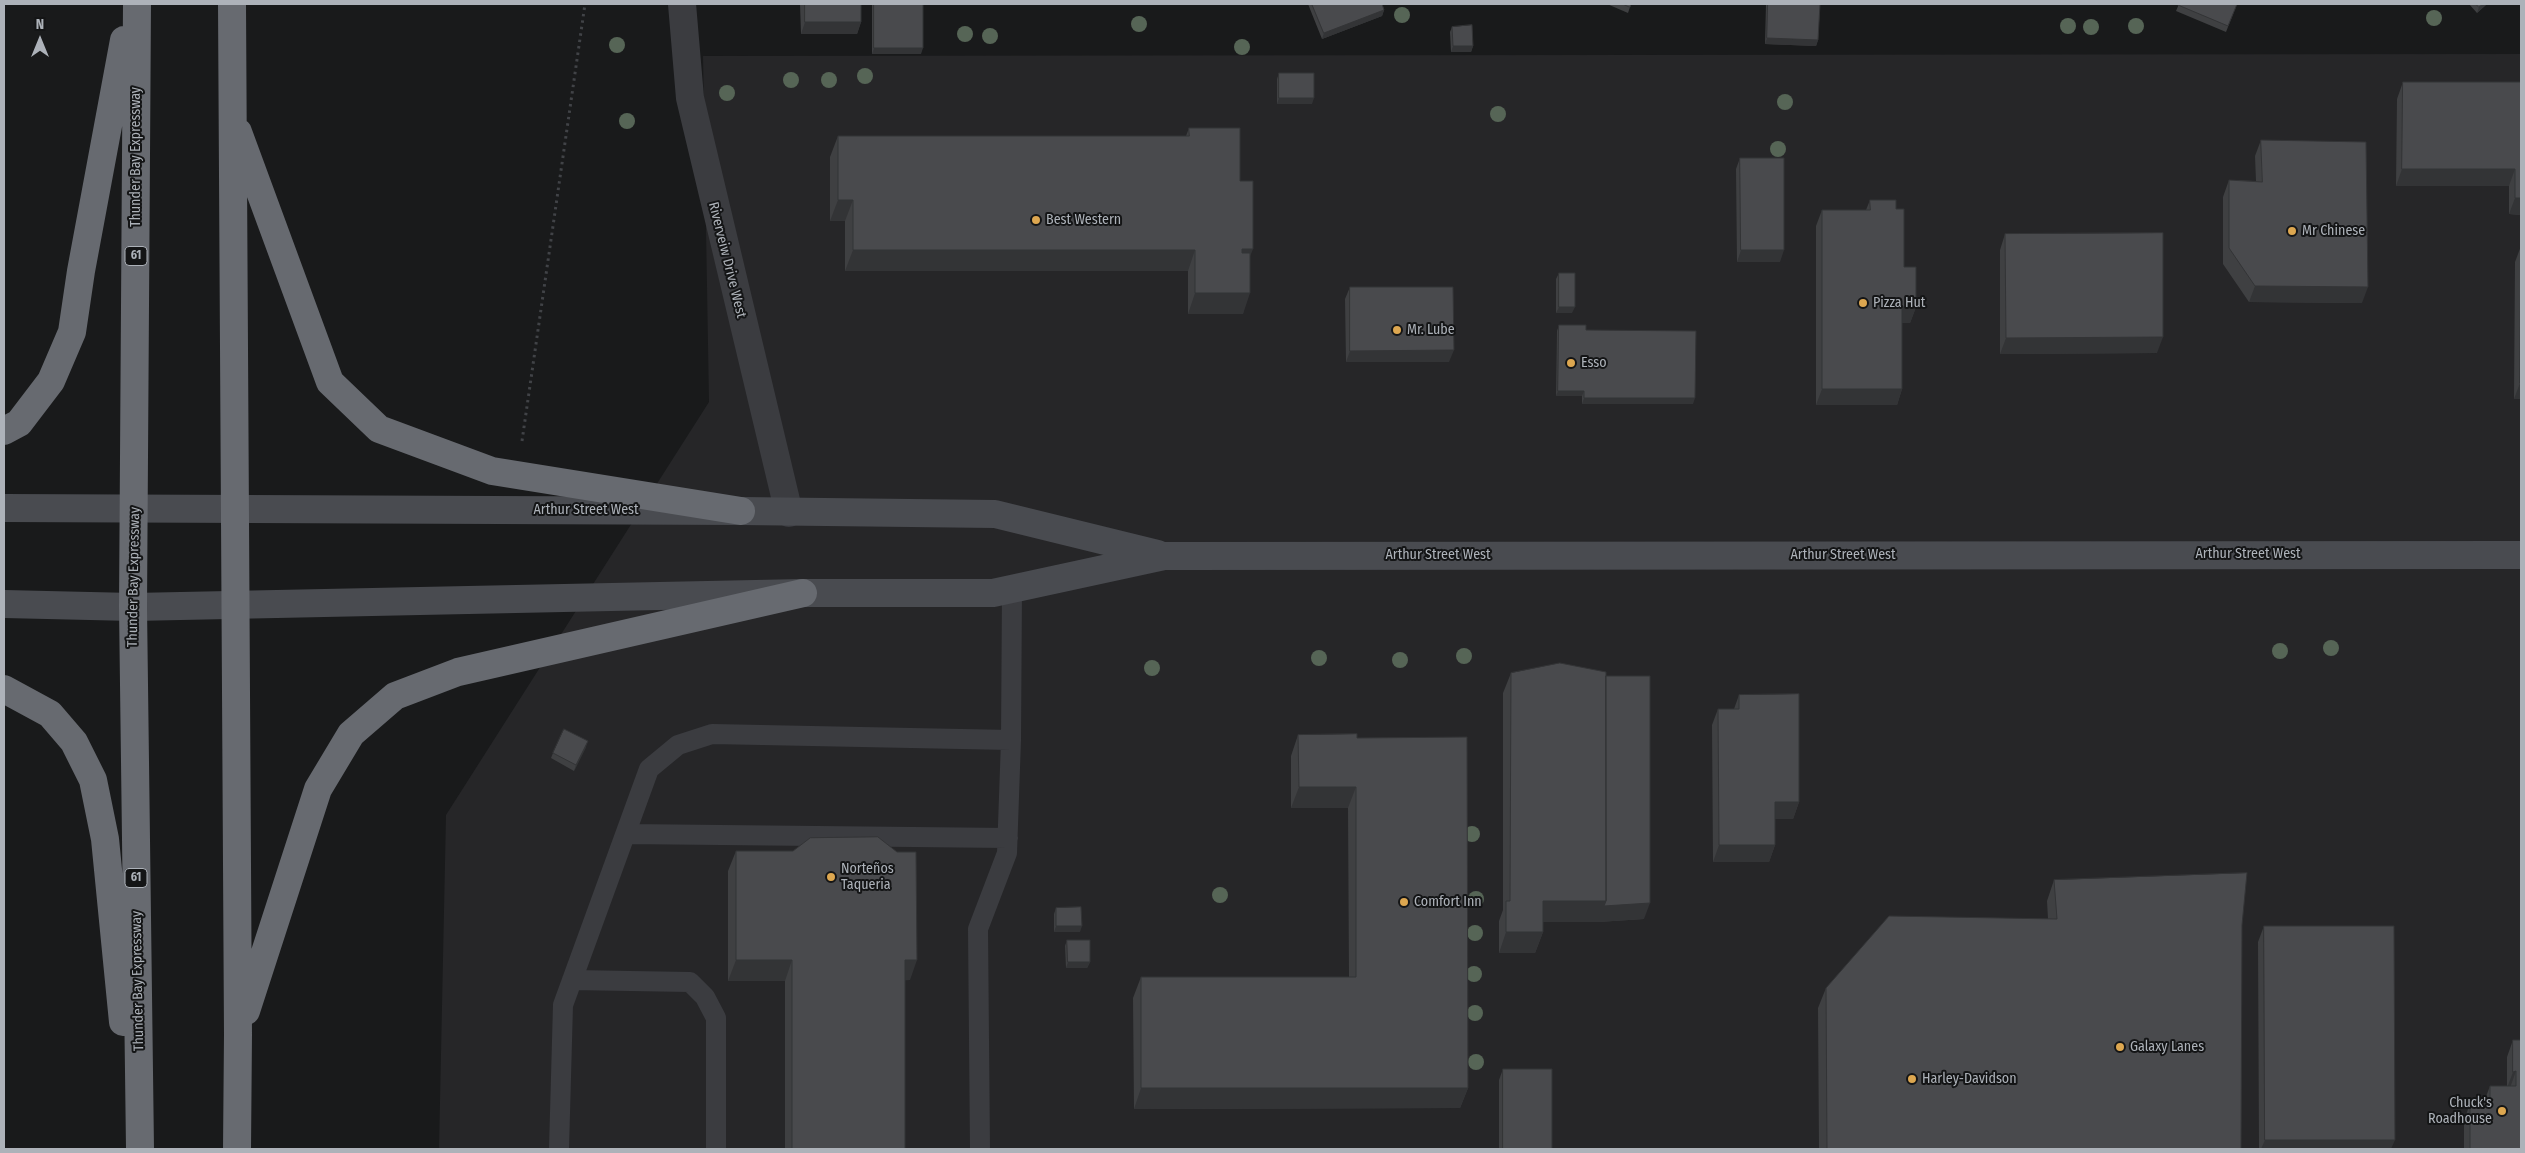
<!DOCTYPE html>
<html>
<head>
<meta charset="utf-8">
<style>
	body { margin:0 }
	#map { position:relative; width:2525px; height:1153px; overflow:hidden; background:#191a1b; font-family:"Fira Sans Condensed",sans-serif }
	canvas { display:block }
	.frame { position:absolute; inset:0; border:5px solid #adb2b9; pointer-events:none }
	.north { position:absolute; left:15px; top:15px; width:50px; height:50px; -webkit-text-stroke:4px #141516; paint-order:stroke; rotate:0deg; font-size:14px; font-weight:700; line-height:20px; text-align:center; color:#adb2b9 }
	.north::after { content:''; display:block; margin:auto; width:18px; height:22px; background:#adb2b9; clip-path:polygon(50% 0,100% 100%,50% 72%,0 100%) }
</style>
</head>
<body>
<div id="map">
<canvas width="2525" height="1153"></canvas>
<div class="frame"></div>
<div class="north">N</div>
</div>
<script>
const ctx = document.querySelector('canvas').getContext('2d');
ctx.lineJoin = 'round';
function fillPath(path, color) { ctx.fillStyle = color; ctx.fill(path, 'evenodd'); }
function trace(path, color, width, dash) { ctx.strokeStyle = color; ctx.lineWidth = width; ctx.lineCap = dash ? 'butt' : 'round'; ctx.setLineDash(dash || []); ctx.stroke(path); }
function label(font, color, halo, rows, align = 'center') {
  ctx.font = font + ' "Fira Sans Condensed",sans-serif'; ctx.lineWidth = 4; ctx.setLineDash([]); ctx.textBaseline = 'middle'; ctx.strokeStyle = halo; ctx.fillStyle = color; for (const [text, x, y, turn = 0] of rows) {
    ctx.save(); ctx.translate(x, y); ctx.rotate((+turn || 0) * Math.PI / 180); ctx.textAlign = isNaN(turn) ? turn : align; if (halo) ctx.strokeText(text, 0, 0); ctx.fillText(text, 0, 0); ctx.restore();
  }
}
const built = new Path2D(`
	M2521,54V1149H439L446,815L709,402L703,56Z`);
const path = new Path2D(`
	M522,441L585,4`);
const lane = new Path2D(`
	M626,834L1008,838
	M572,980L690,982L705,997L716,1018V1149
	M559,1149L563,1005L649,769L678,745L712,734L1011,740L1012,589
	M980,1149L978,929L1007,853L1011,740`);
const street = new Path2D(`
	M682,4L690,98L789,513`);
const secondary = new Path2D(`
	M4,508L741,511L995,514L1158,554
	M4,604L133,607L803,593H993L1164,556L2521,555`);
const highway = new Path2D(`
	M137,4L133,607L140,1149
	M232,4L238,1034L237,1149
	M238,132L330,382L379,429L492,471L741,511
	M4,431L19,423L51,381L72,332L81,271L124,40
	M4,689L50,714L74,742L93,780L105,839L123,1022
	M246,1011L318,789L351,734L395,696L458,672L803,593`);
const trees = [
	[1402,15],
	[2434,18],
	[1139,24],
	[2068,26],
	[2136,26],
	[2091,27],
	[965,34],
	[990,36],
	[617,45],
	[1242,47],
	[865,76],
	[791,80],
	[829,80],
	[727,93],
	[1785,102],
	[1498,114],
	[627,121],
	[1778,149],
	[2331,648],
	[2280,651],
	[1464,656],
	[1319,658],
	[1400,660],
	[1152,668],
	[1472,834],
	[1220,895],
	[1476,899],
	[1475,933],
	[1474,974],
	[1475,1013],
	[1476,1062]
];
const wall = new Path2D(`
	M800,4H861V22L857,34H801Z
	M872,4H923L921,54H872Z
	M1308,4H1382L1384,10L1382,16L1322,39Z
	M1607,4H1631L1628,13Z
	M1766,4H1820L1818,40L1816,46L1765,44Z
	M2179,4H2237L2226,32L2176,11Z
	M2469,4H2487L2477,13Z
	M1452,27L1473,46L1471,52H1451L1450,32Z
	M1279,73L1312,104H1277V79Z
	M2403,82H2521V215L2509,214V186H2396L2397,99Z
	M1189,128L1240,181L1250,256L1243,314H1188V271H845V221H830V157L838,136H1186Z
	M2261,140L2362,303L2249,302L2223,264V197L2229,180L2256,181L2255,156Z
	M1740,158L1780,262H1737L1736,169Z
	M1870,200L1896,209L1904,267L1916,307L1910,323H1902V389L1897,405H1816V226L1822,210H1866Z
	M2005,234L2157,353L2000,354V250Z
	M2521,246V399H2514L2515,262Z
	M1559,273L1572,313H1556V279Z
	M1350,287L1449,362H1346L1345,299Z
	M1559,325L1586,330L1693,404H1582V396H1556L1557,331Z
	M1511,673L1606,676L1644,919L1598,922H1543V932L1535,953H1499V921L1503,910V693Z
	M1739,695L1799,802L1793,819H1775V845L1769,862H1713L1712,725L1718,709H1734Z
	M1298,735L1357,738L1468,1088L1460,1108L1134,1109L1133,998L1141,977H1349L1348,808H1291V756Z
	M586,747L574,771L551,758L553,753Z
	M736,851L910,980H905V1149H785V981H728V871Z
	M2054,880L2242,925L2241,1149H1819L1818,1008L1826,988L2048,919L2047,901Z
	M1056,908L1080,932H1054V914Z
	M2264,926L2391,1149H2259L2258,942Z
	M1067,940L1090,962L1087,968H1066L1065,946Z
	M2513,1040H2521V1149H2464V1120L2470,1104H2484V1102L2490,1086H2507V1057Z
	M1503,1069L1552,1149H1499V1080Z`);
const shadedWall = new Path2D(`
	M2483,4H2487L2477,13L2479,7Z
	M1384,10L1382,16L1322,39L1324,33Z
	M805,22H861L857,34H801Z
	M1767,38L1818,40L1816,46L1765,44Z
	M1453,46H1473L1471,52H1451Z
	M874,48H923L921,54H872Z
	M1279,98H1314L1312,104H1277Z
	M2402,169H2515L2509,186H2396Z
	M2515,198H2521V215L2509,214Z
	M838,200H853L845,221H830Z
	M1242,249H1253L1245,269L1234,270Z
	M853,250H1195L1188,271H845Z
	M1741,250H1784L1780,262H1737Z
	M2255,286L2368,287L2362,303L2249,302Z
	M1195,293H1250L1243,314H1188Z
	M1559,307H1575L1572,313H1556Z
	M1902,307H1916L1910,323H1897Z
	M2163,337L2157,353L2000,354L2006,338Z
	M1454,350L1449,362H1346L1350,351Z
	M2520,383H2521V399H2514Z
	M1822,389H1902L1897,405H1816Z
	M1558,391H1584L1582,396H1556Z
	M1584,398H1695L1693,404H1582Z
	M588,741L586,747L574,771L576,765Z
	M1299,787H1356L1348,808H1291Z
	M1775,802H1799L1793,819H1769Z
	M1719,845H1775L1769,862H1713Z
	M1543,901H1606L1650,903L1644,919L1598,922H1535Z
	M1056,926H1082L1080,932H1054Z
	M1506,932H1543L1535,953H1499Z
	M736,960H792L785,981H728Z
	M905,960H917L910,980L897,981Z
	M1068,962H1090L1087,968H1066Z
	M2516,1071L2510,1088H2507L2513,1072Z
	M1141,1088H1468L1460,1108L1134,1109Z
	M2265,1140H2395L2391,1149H2261Z`);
const building = new Path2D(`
	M805,4H861V22H805Z
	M874,4H923V48H874Z
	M1312,4H1382L1384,10L1324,33Z
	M1623,4H1631L1630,7Z
	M1768,4H1820L1818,40L1767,38Z
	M2179,4H2237L2228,26L2178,5Z
	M2476,4H2483L2479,7Z
	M1472,25L1473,46H1453L1452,27Z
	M1279,73H1314V98H1279Z
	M2403,82H2521V198H2515V169H2402Z
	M1189,128H1240V181H1253V249H1242V253H1250V293H1195V250H853V200H838V136H1189Z
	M2261,140L2366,142L2368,287L2255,286L2229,248V180L2262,182Z
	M1740,158H1784V250H1741Z
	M1870,200H1896V209H1904V267H1916V307H1902V389H1822V210H1870Z
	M2163,233V337L2006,338L2005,234Z
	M2521,246V383H2520Z
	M1559,273H1575V307H1559Z
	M1350,287H1453L1454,350L1350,351Z
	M1559,325H1586V330L1696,331L1695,398H1584V391H1558Z
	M1560,663L1606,672V901H1543V932H1506V901H1510L1511,673Z
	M1606,676H1650V903L1604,906L1606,901Z
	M1799,694V802H1775V845H1719L1718,709H1739V695Z
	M564,729L588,741L576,765L553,753Z
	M1357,734V738L1467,737L1468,1088H1141V977H1356V787H1299L1298,735Z
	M878,837L897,852H916L917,960H905V1149H792V960H736V851H793L810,838Z
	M2247,873L2242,925L2241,1149H1827L1826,988L1889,916L2057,919L2054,880Z
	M1081,907L1082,926H1056V908Z
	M2264,926H2394L2395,1140H2265Z
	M1067,940H1090V962H1068Z
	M2513,1040H2521V1149H2470V1104H2490V1086H2516V1071L2513,1072Z
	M1503,1069H1552V1149H1503Z`);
const markers = [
	[1036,220,5,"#dda750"],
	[2292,231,5,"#dda750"],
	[1863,303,5,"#dda750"],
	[1397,330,5,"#dda750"],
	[1571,363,5,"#dda750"],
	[831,877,5,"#dda750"],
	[1404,902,5,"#dda750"],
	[2120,1047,5,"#dda750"],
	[1912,1079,5,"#dda750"],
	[2502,1111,5,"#dda750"]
];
const shields = [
	[136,256,22],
	[136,878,22]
];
const shieldNames = [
	["61",136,256],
	["61",136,878]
];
const streetNames = [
	["Thunder Bay Expressway",136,157,-90],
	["Riverveiw Drive West",727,260,76],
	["Arthur Street West",586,510],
	["Arthur Street West",2248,554],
	["Arthur Street West",1438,555],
	["Arthur Street West",1843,555],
	["Thunder Bay Expressway",134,577,-89],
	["Thunder Bay Expressway",138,981,-91]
];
const poiNames = [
	["Best Western",1046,220],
	["Mr Chinese",2302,231],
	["Pizza Hut",1873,303],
	["Mr. Lube",1407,330],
	["Esso",1581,363],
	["Norteños",841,869],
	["Taqueria",841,885],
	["Comfort Inn",1414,902],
	["Galaxy Lanes",2130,1047],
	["Harley-Davidson",1922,1079],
	["Chuck's",2492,1103,"right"],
	["Roadhouse",2492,1119,"right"]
];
fillPath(built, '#262628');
trace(path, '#414347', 3, [2.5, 4]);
trace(lane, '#3b3c40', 20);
trace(street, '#3b3c40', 28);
trace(secondary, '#494b50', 28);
trace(highway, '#676a70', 28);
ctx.fillStyle = '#566556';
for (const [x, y] of trees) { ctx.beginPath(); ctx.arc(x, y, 8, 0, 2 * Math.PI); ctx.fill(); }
fillPath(wall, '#3f4042');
fillPath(shadedWall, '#333436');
fillPath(building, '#494a4d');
trace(building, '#333436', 1);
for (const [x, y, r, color] of markers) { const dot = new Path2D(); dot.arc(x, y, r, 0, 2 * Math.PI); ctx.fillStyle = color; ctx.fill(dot); trace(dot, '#141516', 2); }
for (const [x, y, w] of shields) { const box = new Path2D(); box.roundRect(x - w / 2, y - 9.5, w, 19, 4); ctx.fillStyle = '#141516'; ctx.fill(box); trace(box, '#adb2b9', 1); }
label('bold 12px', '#adb2b9', null, shieldNames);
label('14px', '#adb2b9', '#141516', streetNames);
label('14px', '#adb2b9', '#141516', poiNames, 'left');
</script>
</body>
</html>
